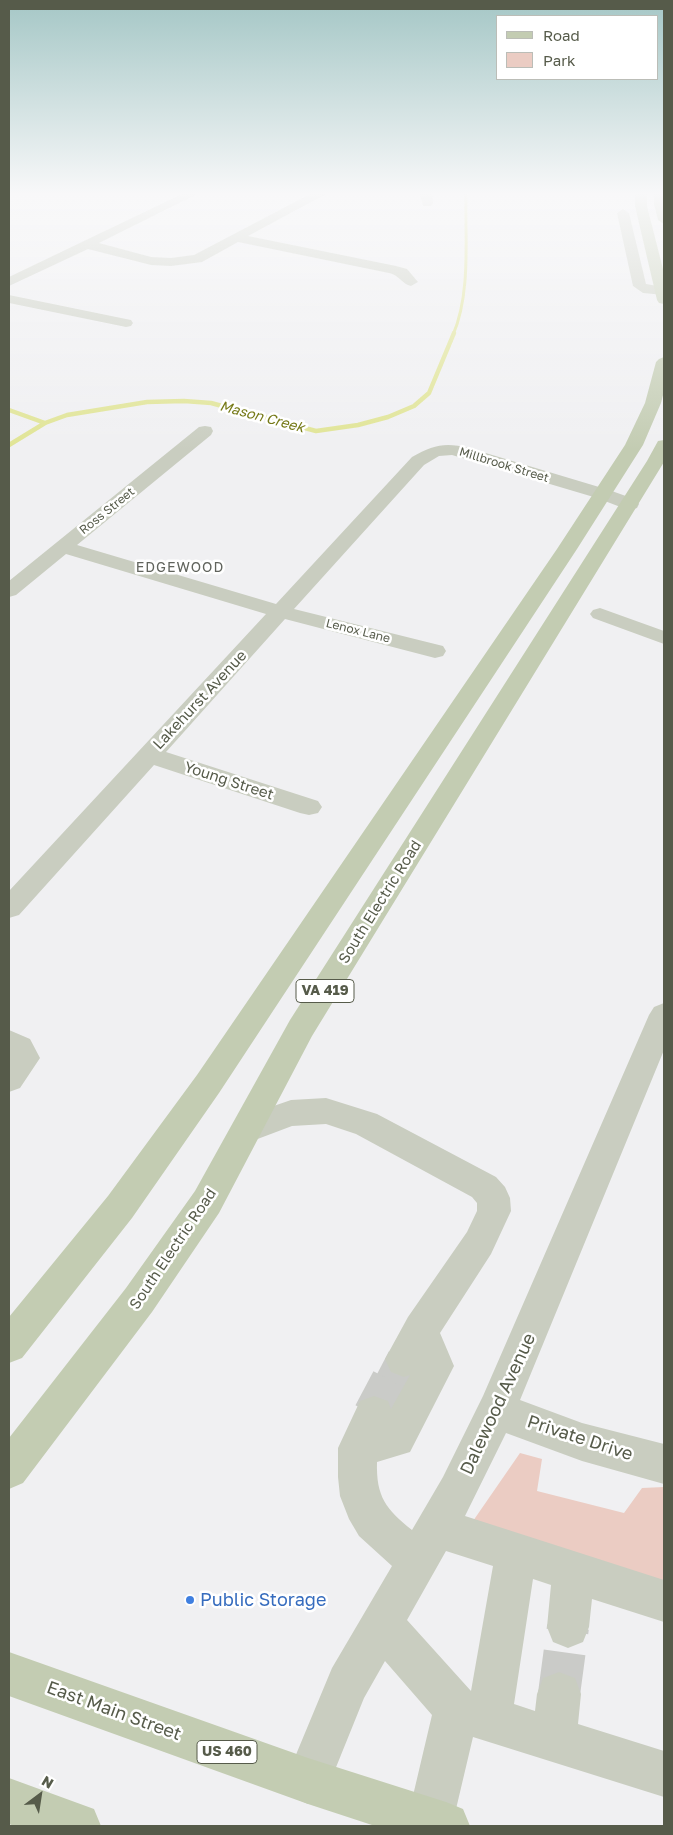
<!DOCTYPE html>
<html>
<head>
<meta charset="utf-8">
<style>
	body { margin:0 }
	#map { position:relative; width:673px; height:1835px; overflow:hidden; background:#f0f0f2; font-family:"Golos Text",sans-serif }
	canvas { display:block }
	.frame { position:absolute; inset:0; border:10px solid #565b4a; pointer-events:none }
	.legend { position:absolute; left:496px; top:15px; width:162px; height:65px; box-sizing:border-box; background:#fff; border:1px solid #bbbdb7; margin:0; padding:6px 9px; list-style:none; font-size:15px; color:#565b4a }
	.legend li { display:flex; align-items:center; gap:10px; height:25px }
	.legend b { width:25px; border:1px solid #bbbdb7 }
	.north { position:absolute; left:15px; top:1770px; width:50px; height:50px; -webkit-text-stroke:4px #fff; paint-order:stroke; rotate:31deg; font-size:14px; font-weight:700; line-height:20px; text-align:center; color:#565b4a }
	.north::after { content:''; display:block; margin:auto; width:18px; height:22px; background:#565b4a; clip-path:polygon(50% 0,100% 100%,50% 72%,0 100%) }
</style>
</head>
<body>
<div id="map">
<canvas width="673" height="1835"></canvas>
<div class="frame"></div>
<ul class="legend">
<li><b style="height:6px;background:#c3ccb2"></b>Road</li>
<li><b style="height:14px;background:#ebccc3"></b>Park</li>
</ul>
<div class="north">N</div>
</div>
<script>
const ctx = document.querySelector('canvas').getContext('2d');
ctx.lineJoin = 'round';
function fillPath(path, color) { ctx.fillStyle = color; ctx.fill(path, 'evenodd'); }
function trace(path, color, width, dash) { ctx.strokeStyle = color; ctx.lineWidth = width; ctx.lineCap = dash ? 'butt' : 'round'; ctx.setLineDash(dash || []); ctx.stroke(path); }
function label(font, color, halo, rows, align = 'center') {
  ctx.font = font + ' "Golos Text",sans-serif'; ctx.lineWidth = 5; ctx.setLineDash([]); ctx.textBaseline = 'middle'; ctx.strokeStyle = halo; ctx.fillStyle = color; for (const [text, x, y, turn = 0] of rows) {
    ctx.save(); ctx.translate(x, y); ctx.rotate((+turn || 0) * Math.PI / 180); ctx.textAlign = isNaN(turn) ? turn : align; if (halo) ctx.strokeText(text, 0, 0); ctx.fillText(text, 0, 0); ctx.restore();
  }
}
const green = new Path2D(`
	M520,1453L542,1459L537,1491L624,1513L642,1488L664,1487V1584L473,1521Z`);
const streamFar1 = new Path2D(`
	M453,335C471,293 465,238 466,193`);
const stream = new Path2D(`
	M9,410L45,423
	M9,445L45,423L67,415L147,402L184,401L211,403L316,431L358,425L388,417L414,406L429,393L454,333`);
const minorTunnelFar1 = new Path2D(`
	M392,1382L404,1359`);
const minorTunnel = new Path2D(`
	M374,1415L392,1381
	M559,1694L568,1627`);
const minor = new Path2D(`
	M184,193H199L99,243L151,257L171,258L194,255L312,193H326L324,195L248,236L396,266L407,269L418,282L411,286C402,284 399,275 389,273L238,242L202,262L171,266L151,265L88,249L9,286V277Z
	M420,193H432L433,203L431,206H423Z
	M623,209L629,213L646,284L664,287V295L643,293L633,286L617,213Z
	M9,295L126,319L131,320L133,323L131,326L126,327L9,303Z
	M205,426L211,427L213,431L211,435L77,545L276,604L412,457C433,445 445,442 469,448L609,490L637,500L639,504L637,508L630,510L623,508L597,498L452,455L439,456L424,465L294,609L443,646L446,651L443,656L435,658L285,619L166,752L318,801L322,807L318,813L309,815L300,813L154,765L19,915L9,918V891L266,614L66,554L16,595L9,597V581L199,427Z
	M600,608L664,631V644L593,618L590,614L593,610Z
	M664,1003V1050L520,1400L582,1423L664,1444V1484L582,1461L506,1433L465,1516L664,1580V1622L592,1599L589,1627L583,1642L568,1648L553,1642L547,1627L551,1585L533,1579L514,1704L535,1711L537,1694L543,1678L559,1672L575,1678L581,1694L578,1724L664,1751V1797L473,1737L452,1826H410L407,1821L432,1715L385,1661L364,1698L324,1797L308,1804L292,1797L285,1781L332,1668L392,1566L359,1536L349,1519L340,1496L338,1477V1448L360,1401L374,1396L388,1401L391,1409L410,1375L404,1377L391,1372L385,1359L408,1317L467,1232L477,1211V1203L472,1197L356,1134L326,1124L292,1126L247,1143L236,1139L231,1129L236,1119L291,1100L326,1098L377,1114L496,1177L505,1187L510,1198L511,1211L491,1254L440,1333L454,1366L410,1452L377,1462C376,1497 386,1509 412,1530L443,1477L483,1396L649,1015L654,1007ZM446,1551L493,1566L471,1691L407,1620Z
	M9,1030L30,1039L40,1058L20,1088L9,1092Z`);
const major = new Path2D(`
	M635,193H647V206L664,273V304L659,303L657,300L635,206Z
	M654,193H664V224L658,220L654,204Z
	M664,357V391L661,403L643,445L577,549L219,1093L132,1218L22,1358L9,1363V1317L108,1196L197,1075L557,549L625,445L645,403L656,362L659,359Z
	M664,440V462L312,1036L219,1213L152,1312L23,1483L9,1489V1438L126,1288L195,1191L290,1020L647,461L658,441Z
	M9,1652L308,1758L446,1802L463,1809L470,1826H375L308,1804L9,1696Z
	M9,1778L94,1809L101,1826H14L9,1824Z`);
const markers = [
	[190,1600,5,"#3f7fe0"]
];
const farStreetnames = [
	["Millbrook Street",504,465,17],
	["Ross Street",107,511,-39],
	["Lenox Lane",358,631,14]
];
const farWaternames = [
	["Mason Creek",262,417,15]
];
const farNeighbourhoodnames = [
	["EDGEWOOD",180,568]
];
const shields = [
	[325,991,58],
	[227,1752,60]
];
const shieldNames = [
	["VA 419",325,991],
	["US 460",227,1752]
];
const streetNames = [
	["Lakehurst Avenue",200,700,-47],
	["Young Street",229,781,18],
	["South Electric Road",380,902,-58],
	["South Electric Road",173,1249,-56]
];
const nearStreetnames = [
	["Dalewood Avenue",498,1404,-65],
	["Private Drive",580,1438,18],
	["East Main Street",114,1711,20]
];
const nearShopnames = [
	["Public Storage",200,1600]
];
fillPath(green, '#ebccc3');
trace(streamFar1, '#e0e494', 3);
trace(stream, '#e0e494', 4.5);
trace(minorTunnelFar1, '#cacbc8', 34, [34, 17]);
trace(minorTunnel, '#cacbc8', 42, [42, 21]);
fillPath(minor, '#c9cdc0');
fillPath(major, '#c3ccb2');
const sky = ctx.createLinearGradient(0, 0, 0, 450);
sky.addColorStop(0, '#a5c7c6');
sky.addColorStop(0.43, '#f8f8f9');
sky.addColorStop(1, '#f8f8f900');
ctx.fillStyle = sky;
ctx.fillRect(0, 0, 673, 450);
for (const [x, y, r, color] of markers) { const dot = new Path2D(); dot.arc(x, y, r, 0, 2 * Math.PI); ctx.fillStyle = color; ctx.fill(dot); trace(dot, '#fff', 2); }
label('12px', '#565b4a', '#fff', farStreetnames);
label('italic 14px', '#767a18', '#fff', farWaternames);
ctx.letterSpacing = '1px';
label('14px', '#61645d', '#fff', farNeighbourhoodnames);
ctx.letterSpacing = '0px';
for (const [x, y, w] of shields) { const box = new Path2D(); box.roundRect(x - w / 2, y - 11.5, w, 23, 4); ctx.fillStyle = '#fff'; ctx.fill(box); trace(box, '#565b4a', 1); }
label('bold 14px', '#565b4a', null, shieldNames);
label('15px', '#565b4a', '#fff', streetNames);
label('18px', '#565b4a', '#fff', nearStreetnames);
label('18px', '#366cbe', '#fff', nearShopnames, 'left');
</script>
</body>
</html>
